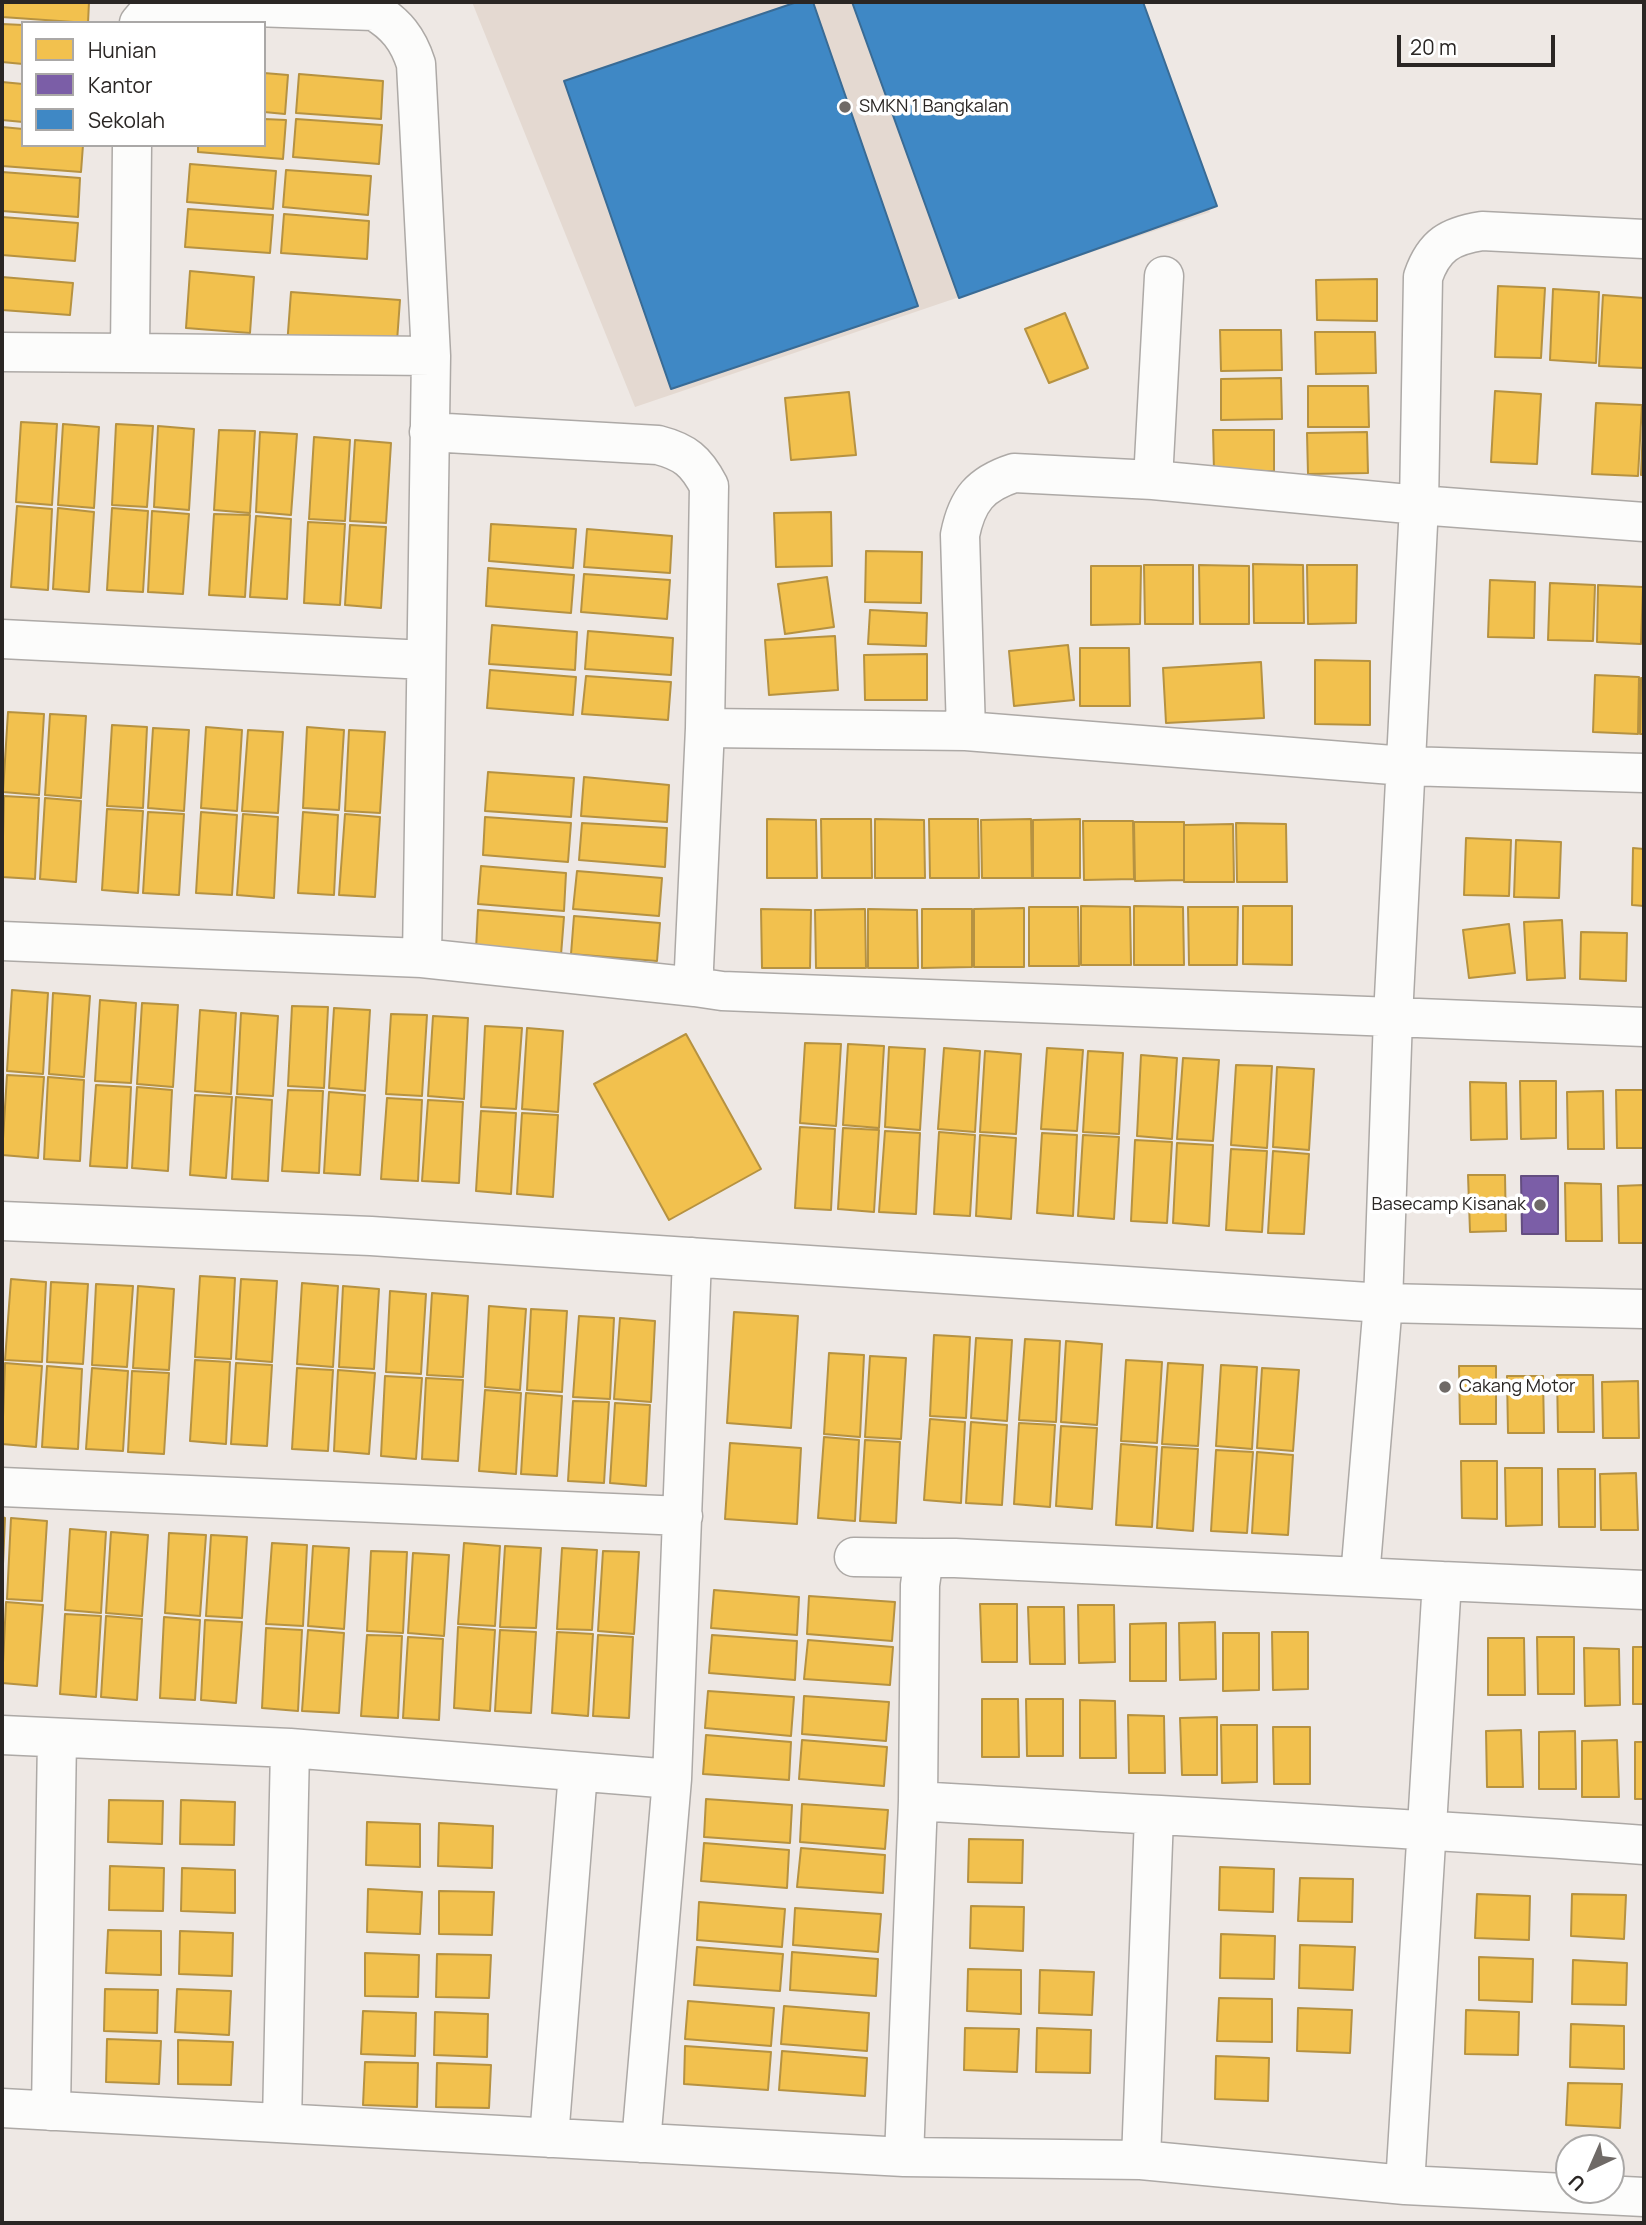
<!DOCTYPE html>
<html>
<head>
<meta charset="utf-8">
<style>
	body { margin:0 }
	#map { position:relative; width:1646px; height:2225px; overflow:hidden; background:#eee8e4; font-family:Manrope,sans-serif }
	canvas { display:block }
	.frame { position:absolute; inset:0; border:4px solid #2a2624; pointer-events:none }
	.legend { position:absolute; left:21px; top:21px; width:245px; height:126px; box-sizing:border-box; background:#fff; border:2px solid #aaa8a7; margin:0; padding:9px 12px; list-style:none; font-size:21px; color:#2a2624 }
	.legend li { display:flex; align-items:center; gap:14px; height:35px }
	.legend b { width:35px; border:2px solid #aaa8a7 }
	.north { position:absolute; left:1555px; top:2134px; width:70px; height:70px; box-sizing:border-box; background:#fff; border:2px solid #aaa8a7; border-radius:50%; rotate:224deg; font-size:19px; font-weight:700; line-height:28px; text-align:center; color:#2a2624 }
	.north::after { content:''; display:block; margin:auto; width:24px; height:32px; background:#6f6a67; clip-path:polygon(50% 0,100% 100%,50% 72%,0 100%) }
	.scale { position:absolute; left:1397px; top:35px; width:158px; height:32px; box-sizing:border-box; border:4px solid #2a2624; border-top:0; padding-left:9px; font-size:21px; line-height:24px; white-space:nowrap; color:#2a2624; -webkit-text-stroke:5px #fff; paint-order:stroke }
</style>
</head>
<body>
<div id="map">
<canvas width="1646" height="2225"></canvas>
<div class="frame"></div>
<ul class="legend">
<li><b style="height:19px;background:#f2c14e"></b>Hunian</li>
<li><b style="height:19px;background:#7b5ea7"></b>Kantor</li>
<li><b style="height:19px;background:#3f88c5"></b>Sekolah</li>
</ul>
<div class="north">U</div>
<div class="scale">20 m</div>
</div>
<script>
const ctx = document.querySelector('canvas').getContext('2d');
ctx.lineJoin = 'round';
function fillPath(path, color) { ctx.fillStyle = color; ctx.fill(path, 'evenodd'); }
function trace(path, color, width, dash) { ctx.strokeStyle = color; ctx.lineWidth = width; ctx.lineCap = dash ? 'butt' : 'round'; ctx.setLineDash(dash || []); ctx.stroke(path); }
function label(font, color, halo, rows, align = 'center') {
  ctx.font = font + ' Manrope,sans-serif'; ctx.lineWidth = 7; ctx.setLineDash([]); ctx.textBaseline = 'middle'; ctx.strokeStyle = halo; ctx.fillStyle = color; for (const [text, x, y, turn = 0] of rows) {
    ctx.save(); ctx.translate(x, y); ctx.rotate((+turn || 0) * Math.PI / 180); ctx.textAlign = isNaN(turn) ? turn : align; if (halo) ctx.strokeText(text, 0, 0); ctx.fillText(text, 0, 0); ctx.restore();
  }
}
const built = new Path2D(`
	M472,2H1142L1210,212L635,407Z`);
const homes = new Path2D(`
	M3,2H89L88,23L2,17Z
	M2,24L23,25V64L2,62Z
	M264,73L288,75L285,114L264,112Z
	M299,74L383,81L381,119L296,113Z
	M2,82L23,84V122L2,120Z
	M264,119L286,120L283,159L198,152V145H264Z
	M296,119L382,125L379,164L293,157Z
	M2,127L23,129V145H83L81,172L2,166Z
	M190,164L276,171L273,209L187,202Z
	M286,170L371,176L368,215L283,207Z
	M2,172L80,178L78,217L2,211Z
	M188,209L273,215L270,253L185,247Z
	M284,214L369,221L367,259L281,253Z
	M2,217L78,223L75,261L2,255Z
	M190,271L254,277L250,333L186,328Z
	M2,277L73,283L70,315L2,310Z
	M1377,279V321L1317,320L1316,280Z
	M1498,286L1545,288L1541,358L1495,357Z
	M1553,289L1599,292L1596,363L1550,360Z
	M291,292L400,300L396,355L287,346Z
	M1603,295L1644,298V368L1599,366Z
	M1065,313L1088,368L1049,383L1025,329Z
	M1220,330H1281L1282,370L1221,371Z
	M1315,332H1375L1376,373L1316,374Z
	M1281,378L1282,419L1221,420V379Z
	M1308,386H1368L1369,427H1308Z
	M1495,391L1541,394L1537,464L1491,462Z
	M849,392L856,455L791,460L785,398Z
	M1596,403L1642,405L1638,476L1592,474Z
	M1644,403V475H1641Z
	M21,422L57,424L52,505L16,502Z
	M63,424L99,427L94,508L58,505Z
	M116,424L153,426L147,507L112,505Z
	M158,426L194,429L189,510L154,507Z
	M219,430L255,431L250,513L214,510Z
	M1213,430H1274V471L1214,472Z
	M260,432L297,434L291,515L256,512Z
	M1367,432L1368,473L1308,474L1307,433Z
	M314,437L350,440L345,521L309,519Z
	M355,440L391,443L386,523L350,521Z
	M17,506L52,509L48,590L11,587Z
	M58,508L94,512L89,592L53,589Z
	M112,508L148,511L143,592L107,590Z
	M152,511L189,514L183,594L148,592Z
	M831,512L832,566L776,567L774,513Z
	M214,514L250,515L245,597L209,595Z
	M256,516L291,519L287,599L250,597Z
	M308,522L345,524L340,605L304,603Z
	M491,524L576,529L573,568L489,561Z
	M350,525L386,527L381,608L345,605Z
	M587,529L672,536L670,573L584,567Z
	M866,551L922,552L921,603L865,602Z
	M1253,564L1303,565L1304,623H1254Z
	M1144,565H1193V624H1145Z
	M1199,565L1249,566V624H1200Z
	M1307,565H1357L1356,623L1308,624Z
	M1091,566H1141L1140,624L1091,625Z
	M488,568L574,575L571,613L486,606Z
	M584,574L670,580L667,619L581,612Z
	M827,577L834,627L785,634L778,584Z
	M1490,580L1535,582L1534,638L1488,637Z
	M1550,583L1595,585L1593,641L1548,640Z
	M1598,585L1643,587L1641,644L1597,642Z
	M870,610L927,613L926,646L868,644Z
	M492,625L577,632L575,670L489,664Z
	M588,631L673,638L671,675L585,669Z
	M835,636L838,690L769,695L765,640Z
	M1068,645L1074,700L1014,706L1009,651Z
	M1080,648H1129L1130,706H1080Z
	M927,654V700H865L864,655Z
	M1315,660L1370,661V725L1315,724Z
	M1261,662L1264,718L1166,723L1163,668Z
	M490,670L576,677L573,715L487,708Z
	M1595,675L1639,677L1638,734L1593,732Z
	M586,676L671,682L668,720L582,714Z
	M1641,678H1644V734H1640Z
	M8,712L44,714L39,795L3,792Z
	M50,714L86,716L81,798L45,795Z
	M112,725L147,727L143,808L107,806Z
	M206,727L242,730L237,811L201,808Z
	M307,727L344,730L339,810L303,808Z
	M153,728L189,730L184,811L148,808Z
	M248,730L283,732L278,813L242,811Z
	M349,730L385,732L380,813L345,811Z
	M488,772L574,778L571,817L485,811Z
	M584,777L669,785L667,822L581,816Z
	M4,796L39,798L35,879L2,877Z
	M45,798L81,801L76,882L40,879Z
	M107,809L143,811L138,893L102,890Z
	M148,812L184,814L179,895L143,893Z
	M201,812L237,815L232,895L196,893Z
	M303,812L338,815L334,895L298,893Z
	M243,814L278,817L274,898L237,895Z
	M345,814L380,817L375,897L339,895Z
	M485,817L571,823L568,862L483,855Z
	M767,819L816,820L817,878H767Z
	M821,819H871L872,878H822Z
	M875,819L924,820L925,878H875Z
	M929,819H978L979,878H930Z
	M1031,819L1032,878H982L981,820Z
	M1080,819V878H1033V820Z
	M1083,821H1133L1134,879L1084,880Z
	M1134,822H1184V880L1135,881Z
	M582,823L667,828L665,867L579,860Z
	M1236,823L1286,824L1287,882H1237Z
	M1233,824L1234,882H1184V825Z
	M1466,838L1511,840L1509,896L1464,895Z
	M1516,840L1561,842L1559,898L1514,897Z
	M1633,848L1644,849V906L1632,905Z
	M481,866L566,873L564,911L478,904Z
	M577,871L662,878L659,916L573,909Z
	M1081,906L1130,907L1131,965H1081Z
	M1134,906L1183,907L1184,965H1134Z
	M1243,906H1292V965L1243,964Z
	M1029,907H1078L1079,966H1029Z
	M1188,907H1238L1237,965H1189Z
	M1024,908V967H974V909Z
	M761,909L811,910L810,968H762Z
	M865,909L866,968H816L815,910Z
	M868,909L917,910L918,968H868Z
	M922,909H972V967L922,968Z
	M478,910L564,917L561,955L476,949Z
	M574,916L660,923L657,961L571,954Z
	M1562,920L1565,978L1527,980L1524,922Z
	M1509,924L1515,973L1469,978L1463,930Z
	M1581,932L1627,933L1626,981L1580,979Z
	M12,990L48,993L43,1074L7,1071Z
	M53,993L90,996L84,1077L49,1074Z
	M100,1000L136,1003L131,1083L95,1081Z
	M142,1003L178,1005L173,1087L137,1084Z
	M292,1006L328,1007L324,1088L288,1086Z
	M334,1008L370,1010L365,1091L329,1088Z
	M200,1010L236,1013L231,1094L195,1091Z
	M241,1013L278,1016L273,1096L237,1094Z
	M391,1014L427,1015L422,1096L386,1094Z
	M433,1016L468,1018L464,1099L428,1096Z
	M485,1026L522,1028L516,1109L481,1107Z
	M527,1028L563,1031L558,1112L522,1109Z
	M686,1034L761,1169L669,1220L594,1084Z
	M805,1043L841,1044L836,1126L800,1123Z
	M848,1044L884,1046L879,1128L843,1125Z
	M889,1047L925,1049L920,1130L885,1127Z
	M944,1048L980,1051L975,1132L938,1129Z
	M1047,1048L1083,1050L1077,1131L1041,1129Z
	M985,1051L1021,1054L1016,1134L980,1132Z
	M1088,1051L1123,1053L1119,1134L1083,1132Z
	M1141,1055L1177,1058L1172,1139L1137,1136Z
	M1183,1058L1219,1060L1213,1141L1177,1139Z
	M1236,1065L1272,1066L1267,1148L1231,1145Z
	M1277,1067L1314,1069L1309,1150L1273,1147Z
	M7,1075L44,1077L38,1158L2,1155Z
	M48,1077L84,1080L80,1161L44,1159Z
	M1520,1081H1556V1138L1521,1139Z
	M1470,1082L1506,1083L1507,1139L1471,1140Z
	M96,1085L131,1087L127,1168L90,1166Z
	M137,1087L172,1090L168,1171L132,1168Z
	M288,1090L323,1091L319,1173L282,1171Z
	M1616,1090H1644V1148H1617Z
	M1603,1091L1604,1149H1568L1567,1092Z
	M329,1092L365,1095L360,1175L324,1173Z
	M195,1095L232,1097L226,1178L190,1175Z
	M236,1097L272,1100L268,1181L232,1179Z
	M387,1098L422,1100L418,1181L381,1179Z
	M428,1100L463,1102L459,1183L422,1181Z
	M481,1111L516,1113L511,1194L476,1191Z
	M522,1113L558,1115L553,1197L517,1194Z
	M800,1127L835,1129L831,1210L795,1208Z
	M843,1128L879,1130L874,1212L838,1209Z
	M885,1131L920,1133L916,1214L879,1212Z
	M939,1132L975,1135L970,1216L934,1214Z
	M1042,1133L1077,1135L1073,1216L1037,1213Z
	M980,1135L1016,1138L1011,1219L976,1216Z
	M1083,1135L1119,1137L1114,1219L1078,1216Z
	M1135,1140L1172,1142L1167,1223L1131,1221Z
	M1177,1143L1213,1145L1209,1226L1173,1223Z
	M1231,1149L1267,1151L1262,1232L1226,1230Z
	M1273,1151L1309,1154L1304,1234L1268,1233Z
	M1468,1175H1505L1506,1231L1470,1232Z
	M1565,1183L1601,1184L1602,1241H1566Z
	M1644,1185V1243H1619L1618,1186Z
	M200,1276L235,1278L231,1359L195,1357Z
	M11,1279L46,1282L42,1362L5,1360Z
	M241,1279L277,1281L272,1362L236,1359Z
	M51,1282L88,1284L83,1364L47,1362Z
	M302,1283L338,1286L333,1367L297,1364Z
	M96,1284L133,1286L127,1367L92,1365Z
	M138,1286L174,1289L169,1370L133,1368Z
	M343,1286L379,1289L374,1369L339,1367Z
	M390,1291L426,1294L421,1374L386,1372Z
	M432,1293L468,1296L463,1377L427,1375Z
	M489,1306L526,1309L520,1390L485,1387Z
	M531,1309L567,1311L562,1392L527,1390Z
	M734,1312L798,1316L791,1428L727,1423Z
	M579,1316L614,1318L610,1399L573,1397Z
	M620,1318L655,1321L651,1402L614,1399Z
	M934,1335L970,1337L966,1418L930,1416Z
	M976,1338L1012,1340L1007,1421L971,1418Z
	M1025,1339L1060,1341L1056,1422L1019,1420Z
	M1066,1341L1102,1344L1097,1425L1061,1422Z
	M829,1353L864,1355L860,1437L824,1434Z
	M870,1356L906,1358L901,1439L865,1437Z
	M195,1360L230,1362L226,1444L190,1441Z
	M1126,1360L1162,1362L1157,1443L1121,1441Z
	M5,1363L42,1366L36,1447L2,1444Z
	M236,1363L272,1365L267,1446L231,1444Z
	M1168,1363L1203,1365L1198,1446L1162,1444Z
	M1221,1365L1257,1367L1252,1449L1216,1446Z
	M47,1366L82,1369L78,1449L42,1447Z
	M1459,1366H1496V1424H1460Z
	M92,1368L128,1371L123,1451L86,1449Z
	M297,1368L333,1370L328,1451L292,1449Z
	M1262,1368L1299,1370L1293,1451L1257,1448Z
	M338,1370L375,1373L369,1454L334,1451Z
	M132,1371L169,1373L164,1454L128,1452Z
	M1557,1375H1593L1594,1432H1558Z
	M385,1376L422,1378L416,1459L381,1456Z
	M1507,1376H1543L1544,1433H1508Z
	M426,1378L463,1380L458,1461L422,1459Z
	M1638,1381L1639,1438H1603L1602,1382Z
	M485,1390L521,1393L516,1474L479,1471Z
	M526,1393L562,1396L557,1476L521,1474Z
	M573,1401L609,1402L604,1483L568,1481Z
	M615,1403L650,1405L646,1486L610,1483Z
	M930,1419L965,1422L961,1503L924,1500Z
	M971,1422L1007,1425L1002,1505L966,1503Z
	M1019,1423L1055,1425L1050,1507L1014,1504Z
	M1061,1426L1097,1428L1092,1509L1056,1506Z
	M824,1437L859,1440L855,1521L818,1518Z
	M865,1440L900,1442L896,1523L860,1521Z
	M730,1443L801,1448L797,1524L725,1519Z
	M1121,1444L1157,1447L1152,1527L1116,1525Z
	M1162,1447L1198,1449L1193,1531L1157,1528Z
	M1216,1450L1253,1452L1247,1533L1211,1531Z
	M1257,1452L1293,1455L1288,1535L1252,1533Z
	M1461,1461H1497V1519L1462,1518Z
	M1505,1468H1542V1525L1506,1526Z
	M1558,1469H1595V1527H1559Z
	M1636,1473L1638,1530H1601L1600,1474Z
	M2,1517L5,1518L2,1587Z
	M11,1518L47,1521L42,1601L7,1599Z
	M70,1529L106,1532L101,1613L65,1610Z
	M111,1532L148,1535L142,1616L106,1613Z
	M169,1533L206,1535L200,1616L165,1613Z
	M211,1535L247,1537L242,1618L206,1616Z
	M272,1543L307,1545L303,1626L266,1624Z
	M464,1543L500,1546L495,1626L458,1624Z
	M313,1546L349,1548L344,1629L308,1626Z
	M505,1546L541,1548L536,1628L500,1627Z
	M562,1548L597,1550L592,1630L557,1629Z
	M371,1551L407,1552L403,1633L367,1631Z
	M603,1551L639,1552L634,1634L598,1631Z
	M413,1553L449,1555L444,1636L408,1633Z
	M714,1590L799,1597L797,1635L711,1628Z
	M809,1596L895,1602L892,1641L807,1634Z
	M6,1602L43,1605L37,1686L2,1683Z
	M980,1604H1017V1662H982Z
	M1078,1605H1114L1115,1662L1079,1663Z
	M1028,1607H1064L1065,1664H1030Z
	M65,1614L101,1616L96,1697L60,1694Z
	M106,1616L142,1619L137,1700L101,1697Z
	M164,1617L200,1620L195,1700L160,1698Z
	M205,1620L242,1622L236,1703L201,1700Z
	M1215,1622L1216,1679L1180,1680L1179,1623Z
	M1166,1623V1681H1130V1624Z
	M458,1627L495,1630L490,1711L454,1708Z
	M266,1628L302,1630L298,1711L262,1708Z
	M308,1630L344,1633L339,1713L302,1711Z
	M500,1630L536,1632L531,1713L495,1711Z
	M557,1632L593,1634L588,1716L552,1713Z
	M1272,1632H1308V1689L1273,1690Z
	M1223,1633H1259V1690L1223,1691Z
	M367,1635L402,1636L398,1718L361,1716Z
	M598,1635L633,1637L629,1718L593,1716Z
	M712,1635L797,1641L795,1680L709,1673Z
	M408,1637L443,1639L439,1720L403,1718Z
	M1537,1637H1574V1694H1538Z
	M1488,1638H1524L1525,1695H1488Z
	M808,1640L893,1647L890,1685L804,1679Z
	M1633,1647H1644V1704H1633Z
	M1584,1648L1619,1649L1620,1705L1585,1706Z
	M708,1691L794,1697L791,1736L705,1728Z
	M804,1696L889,1702L886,1741L802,1734Z
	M982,1699H1018L1019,1757H982Z
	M1026,1699H1063V1756H1027Z
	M1080,1700L1115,1701L1116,1758H1080Z
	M1128,1715L1164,1716L1165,1773H1129Z
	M1217,1717V1775H1182L1180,1718Z
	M1221,1725H1257V1782L1222,1783Z
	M1273,1727H1310V1784H1274Z
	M1521,1730L1523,1787H1487L1486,1731Z
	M1575,1731L1576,1789H1539V1732Z
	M706,1735L791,1742L789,1780L703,1774Z
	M802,1740L887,1747L884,1786L799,1779Z
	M1617,1740L1619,1797H1582V1741Z
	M1635,1742H1644V1799H1635Z
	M706,1799L792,1805L790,1843L704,1837Z
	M109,1800L163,1801L162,1844L108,1842Z
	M181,1800L235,1802L234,1845L180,1844Z
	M802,1804L888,1810L885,1849L800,1842Z
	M367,1822L420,1824V1867L366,1865Z
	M439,1823L493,1826L492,1868L438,1866Z
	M969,1839L1023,1840L1022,1883L968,1882Z
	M704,1843L789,1850L787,1888L701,1881Z
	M801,1848L885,1855L883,1893L797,1887Z
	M110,1866L164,1868L163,1911L109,1910Z
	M1220,1867L1274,1869L1273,1912L1219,1910Z
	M182,1868L235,1870V1913L181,1911Z
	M1300,1878L1353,1879L1352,1922L1298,1921Z
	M368,1889L422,1892L420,1934L367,1932Z
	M439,1891L494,1892L492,1935L439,1934Z
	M1477,1894L1530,1896L1529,1940L1475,1938Z
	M1572,1894L1626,1895L1624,1939L1571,1936Z
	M699,1902L785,1909L782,1947L697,1940Z
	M971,1906L1024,1907L1023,1951L970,1948Z
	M795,1908L881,1914L878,1952L793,1945Z
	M108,1930L161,1931V1975L106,1973Z
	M180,1931L233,1933L232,1976L179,1974Z
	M1221,1934L1275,1936L1274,1979L1220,1978Z
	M1300,1945L1355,1947L1353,1990L1299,1988Z
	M697,1947L783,1954L780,1991L694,1985Z
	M792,1952L878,1959L876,1996L790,1990Z
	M365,1953L419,1955L418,1997L365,1996Z
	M437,1954L491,1955L489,1998L436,1997Z
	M1479,1957L1533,1959L1532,2002L1479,2000Z
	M1573,1960L1627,1963L1626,2005L1572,2004Z
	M968,1969L1021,1970V2014L967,2011Z
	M1040,1970L1094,1972L1092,2015L1039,2013Z
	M105,1989L158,1990L157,2033L104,2031Z
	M177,1989L231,1991L229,2035L175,2032Z
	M1219,1998L1272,1999V2042L1217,2041Z
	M688,2001L774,2008L771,2046L685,2039Z
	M784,2006L869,2013L867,2051L781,2044Z
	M1298,2008L1352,2010L1350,2053L1297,2051Z
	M1466,2010L1519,2012L1518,2055L1465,2054Z
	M363,2011L416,2013L415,2056L361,2054Z
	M435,2012L488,2014L487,2057L434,2055Z
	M1571,2024L1624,2026V2069L1570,2067Z
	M965,2028L1019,2029L1017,2072L964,2070Z
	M1037,2028L1091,2030L1090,2073L1036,2072Z
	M107,2039L161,2041L159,2084L106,2082Z
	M178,2040L233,2042L231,2085L178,2084Z
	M685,2046L771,2052L768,2090L684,2084Z
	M782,2051L867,2058L865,2096L779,2090Z
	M1216,2056L1269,2058L1268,2101L1215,2099Z
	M365,2062L418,2063L417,2107L363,2105Z
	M437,2063L491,2065L489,2108L436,2107Z
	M1568,2083L1622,2084L1620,2128L1566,2125Z`);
const offices = new Path2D(`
	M1521,1176H1558V1234H1522Z`);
const schools = new Path2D(`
	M797,2H813L918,306L671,389L564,81Z
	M852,2H1143L1217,206L959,298Z`);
const street = new Path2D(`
	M139,23L151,9L163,4L374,11C396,24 408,39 416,64L431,356L422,958
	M1644,239L1482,231C1450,236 1434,245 1423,277L1419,505L1153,480L1014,473C980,484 967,500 960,535L966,731L705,728L694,968L695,987L722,991L1393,1017L1383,1303L1360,1577L955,1558H924L920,1585L918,1801C1160,1816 1402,1827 1644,1845
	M2,352L130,353L132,145
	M130,353L431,356
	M429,432L658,445C685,452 696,461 709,486L705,728
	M1153,480L1164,276
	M1644,522L1419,505L1393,1017L1644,1027
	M2,639L426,660
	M966,731L1405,766L1644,773
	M2,941L422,958L695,987
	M2,1221L371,1236L1383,1303L1644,1309
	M2,1487L683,1516
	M854,1557L924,1558
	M1360,1577L1442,1581L1405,2185
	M1442,1581L1644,1590
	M2,1735L290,1748L672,1779L692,1257
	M2,2108L904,2157L1141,2160L1405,2185L1644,2197
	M51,2111L57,1738
	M282,2123L290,1748
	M549,2138L578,1772
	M641,2143L672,1779
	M904,2157L918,1801
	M1141,2160L1154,1816`);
const markers = [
	[845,107,7,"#6f6a67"],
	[1540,1205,7,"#6f6a67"],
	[1445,1387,7,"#6f6a67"]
];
const poiNames = [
	["SMKN 1 Bangkalan",859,107],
	["Basecamp Kisanak",1526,1205,"right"],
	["Cakang Motor",1459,1387]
];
fillPath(built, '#e4d9d1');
fillPath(homes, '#f2c14e');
trace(homes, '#b69241', 2);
fillPath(offices, '#7b5ea7');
trace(offices, '#634d80', 2);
fillPath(schools, '#3f88c5');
trace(schools, '#396b95', 2);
trace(street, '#ada9a6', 41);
trace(street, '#fcfcfb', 38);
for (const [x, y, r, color] of markers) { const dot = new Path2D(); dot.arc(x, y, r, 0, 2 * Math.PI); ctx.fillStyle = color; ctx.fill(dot); trace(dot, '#fff', 2.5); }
label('18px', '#2a2624', '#fff', poiNames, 'left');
</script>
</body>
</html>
